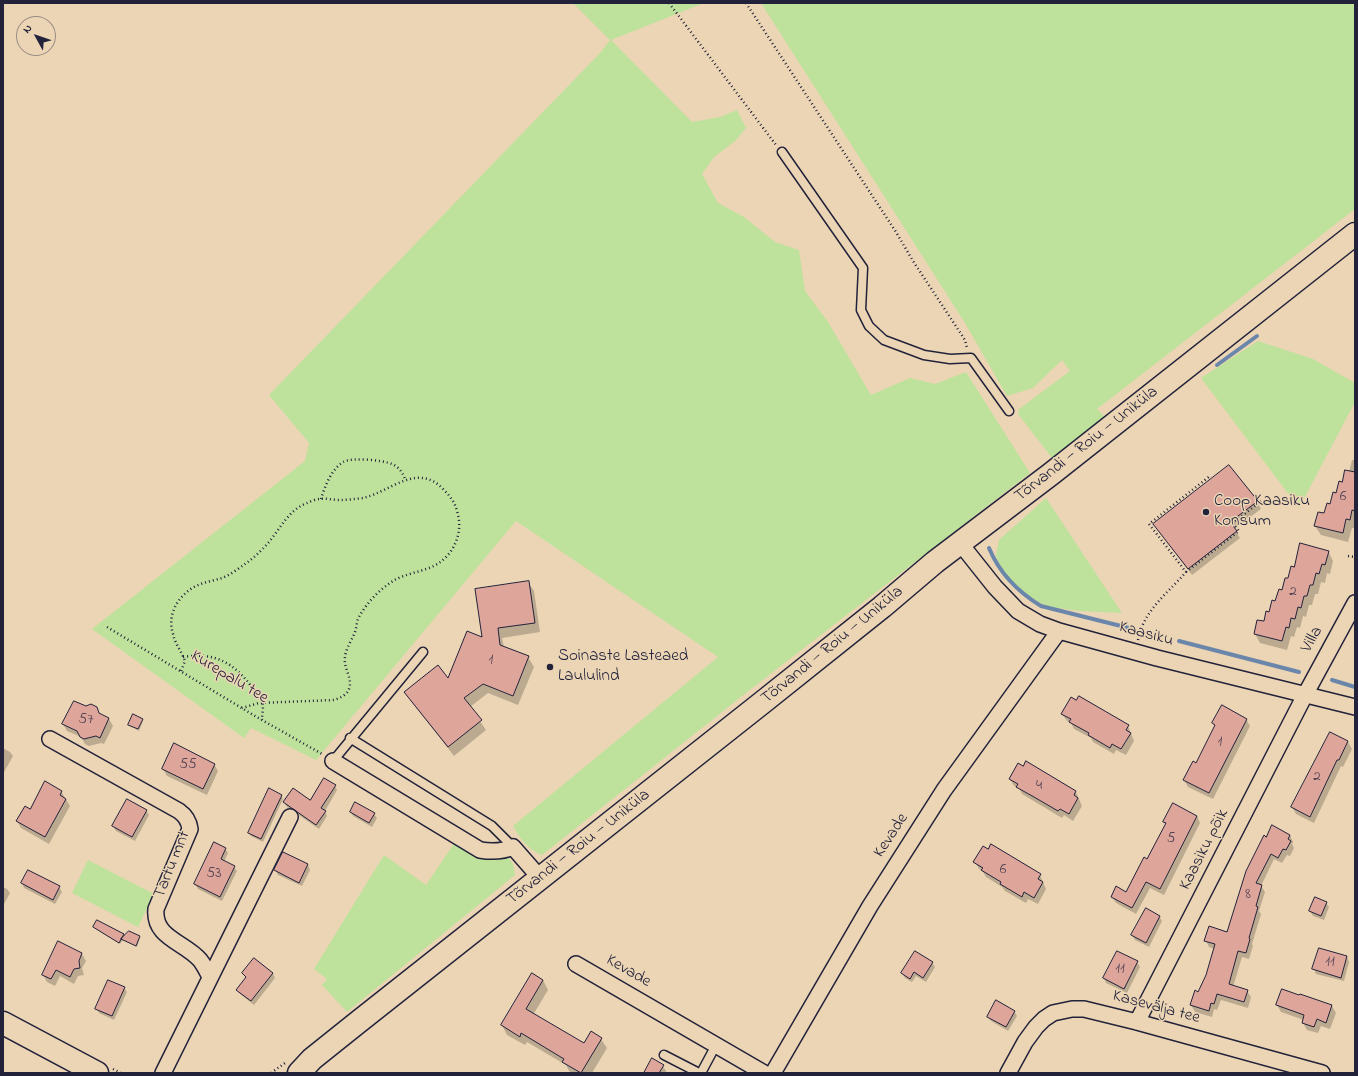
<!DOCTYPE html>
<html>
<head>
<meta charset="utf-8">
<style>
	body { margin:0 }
	#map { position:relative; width:1358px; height:1076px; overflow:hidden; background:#ebd5b4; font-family:"Indie Flower",sans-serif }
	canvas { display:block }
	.frame { position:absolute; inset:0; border:4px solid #22223b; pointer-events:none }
	.north { position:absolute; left:16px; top:16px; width:40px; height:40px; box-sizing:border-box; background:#ebd5b4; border:1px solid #9b8d84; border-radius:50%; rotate:310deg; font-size:11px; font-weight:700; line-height:16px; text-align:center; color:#22223b }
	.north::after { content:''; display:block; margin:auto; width:14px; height:18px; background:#22223b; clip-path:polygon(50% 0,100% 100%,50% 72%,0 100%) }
</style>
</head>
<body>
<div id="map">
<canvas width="1358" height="1076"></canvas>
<div class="frame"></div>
<div class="north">N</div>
</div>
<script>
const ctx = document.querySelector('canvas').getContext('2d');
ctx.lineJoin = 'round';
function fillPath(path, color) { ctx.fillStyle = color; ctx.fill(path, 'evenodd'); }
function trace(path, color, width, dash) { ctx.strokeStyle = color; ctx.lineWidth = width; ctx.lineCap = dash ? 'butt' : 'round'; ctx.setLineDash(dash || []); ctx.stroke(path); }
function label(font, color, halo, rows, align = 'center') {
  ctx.font = font + ' "Indie Flower",sans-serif'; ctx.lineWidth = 3; ctx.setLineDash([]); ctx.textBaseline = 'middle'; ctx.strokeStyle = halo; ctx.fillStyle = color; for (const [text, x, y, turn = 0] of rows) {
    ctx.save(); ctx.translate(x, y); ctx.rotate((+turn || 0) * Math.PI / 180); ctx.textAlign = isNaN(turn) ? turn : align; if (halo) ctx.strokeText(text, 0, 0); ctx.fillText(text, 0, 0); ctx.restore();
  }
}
const green = new Path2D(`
	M573,3H704L611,40L692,122L720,117L737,110L746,128L735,141L714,157L702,174L718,203L744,217L775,242L799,250L805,291L828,322L871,395L910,378L935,384L966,372L1030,473L751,689L542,855C528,850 520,838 513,826L718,657L516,521L316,760L251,728L244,738L92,629L305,461L309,443L269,395L601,52L610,40Z
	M761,3H1355V209L1097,409L1106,418L1052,458L1018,414L1019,409L1070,371L1062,360L1033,388L1007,396L965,323Z
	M1258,341L1313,359L1355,383V402L1299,508L1201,378Z
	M1046,498L1122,613L1081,611L1049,607L1024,595L1005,579L996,556L999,540Z
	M455,842L507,855L513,864L515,875L347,1012L322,985L327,979L314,969L384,855L426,885Z
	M88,860L154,894L138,927L72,893Z`);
const shadow = new Path2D(`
	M1352,460H1355V528H1352L1348,542L1321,535L1315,526L1325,514L1337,494L1349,472Z
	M1257,502L1261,509L1234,529L1240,538L1192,575L1154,524Z
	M1328,551L1333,561L1330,574L1327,573L1325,583L1321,582L1318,594H1315L1312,605H1309L1306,617L1303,616L1300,628L1297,627L1294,637L1291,636L1287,650L1260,643L1255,634L1264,622L1295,568Z
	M528,582L534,591L540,632L502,638L504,647L528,657L534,667L518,705L488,693L470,707L486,730L454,756L411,701L406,692L449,680L483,639Z
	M86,707L96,708L100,715L109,719L113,726L104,744L101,743L89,746L85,744L81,737L67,731L63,724Z
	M1062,714L1128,726L1134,741L1126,755L1116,750L1114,754L1093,742L1091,738L1074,729L1071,723L1067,721Z
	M142,719L143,721L139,731L130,726L129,725Z
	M1246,719L1250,726L1213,799L1188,787L1184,780L1196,764L1215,727L1213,723Z
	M1330,733L1348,742L1352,749L1343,767L1341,766L1314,823L1296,814L1292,807Z
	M3,748L10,752L13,756L3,774Z
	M214,764L218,771L207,795L167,776L163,769Z
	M1010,779L1076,792L1082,806L1073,821L1064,815L1062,818L1022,794L1019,788L1014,786Z
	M335,786L337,790L325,811L327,816L319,829L287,807L284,802L310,801Z
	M61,791L70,806L49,844L21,828L17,821L30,810Z
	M281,795L283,799L263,842L251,836L249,833Z
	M146,810L149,815L135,841L116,831L113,826Z
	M351,812L374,814L377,818L372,827L353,816Z
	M1197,816L1200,823L1164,895L1150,888L1136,914L1116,903L1112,897L1126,893L1148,860L1166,825L1164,822Z
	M1290,835L1293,842L1292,844L1294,848L1290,856L1287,855L1282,863L1274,859L1261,886L1265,892L1259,911L1261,914L1252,944L1253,946L1249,959L1242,957L1233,987L1247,991L1251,997L1248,1008L1221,1000L1217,1010L1214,1009L1212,1017L1195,1012L1191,1005L1207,976L1215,949L1209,947L1206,941L1228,933L1267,838Z
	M225,848L228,853L224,862L234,867L237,871L222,901L198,889L195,884Z
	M284,853L308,865L310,870L302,886L278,875L275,870Z
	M975,862L1040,875L1046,889L1038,904L1028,899L1026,903L1005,891L1002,887L986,877L983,872L979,869Z
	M22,883L59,887L62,892L55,904L24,888Z
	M3,887L7,889L10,893L3,906Z
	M1326,903L1329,907L1324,920L1313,916L1310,911Z
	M1159,916L1162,921L1149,947L1135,940L1132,935Z
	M94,927L124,934L125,937L139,936L140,938L137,947L123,940L120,944Z
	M59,942L82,954L86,961L82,968L84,975L78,976L74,984L60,976L55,986L47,982L43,975Z
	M1319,949L1347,957L1349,962L1344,981L1316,974L1314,969Z
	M1117,952L1137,962L1140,967L1127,993L1106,983L1104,978Z
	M254,960L273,974L275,978L254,1005L240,994L237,990L246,979L244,974Z
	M932,963L935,967L926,982L916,976L912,982L905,978L902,973Z
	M543,980L548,990L533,1015L584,1044L601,1039L607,1048L592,1073H572L569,1071L566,1065L527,1042L525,1045L507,1035L502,1025Z
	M124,988L127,992L114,1020L99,1013L97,1009Z
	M1277,1005L1332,1006L1336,1013L1330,1029L1321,1026L1318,1033L1307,1030L1303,1023L1304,1020L1281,1012Z
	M1014,1011L1017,1016L1008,1031L991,1021L988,1017Z
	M663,1066L667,1073H645Z`);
const stream = new Path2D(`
	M1217,365L1257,336
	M989,548C999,572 1018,592 1041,606L1133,629
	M1179,641L1299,672
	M1332,680L1355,687`);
const building = new Path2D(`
	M1229,465L1258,501L1230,522L1237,531L1188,569L1153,524Z
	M1345,470L1355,472V511L1352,510L1350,520L1346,519L1343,533L1314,526L1318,512L1324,513L1327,503L1330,504L1333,492L1336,493L1339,481L1342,482Z
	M1300,543L1329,551L1325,565L1322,564L1319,574L1316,573L1313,585H1310L1307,596H1304L1301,608L1298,607L1295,619L1291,618L1289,628L1286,627L1282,641L1254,634L1257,620L1264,621L1266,611L1269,612L1272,600L1275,601L1279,589L1282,590L1285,578H1288L1291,566L1294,567Z
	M529,581L535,623L498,628L500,645L529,656L513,696L483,684L464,698L482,720L448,747L404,692L438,665L448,678L467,631L482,637L475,589Z
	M1079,696L1129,725L1126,730L1131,733L1121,749L1112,744L1110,748L1088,735L1089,733L1069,722L1071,719L1061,714L1071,697L1076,700Z
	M74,701L86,706L91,704L97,707L99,713L109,718L100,738L96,736L84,739L80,737L77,731L62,724Z
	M1222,705L1247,719L1209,793L1183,780L1193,761L1196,763L1215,725L1212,723Z
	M133,714L143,719L138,729L128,725Z
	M1330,732L1348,741L1339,760H1337L1310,817L1291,807Z
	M174,743L215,764L203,789L162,769Z
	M1026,761L1076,791L1074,795L1078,798L1069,814L1060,809L1058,811L1034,797L1016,787L1018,784L1009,779L1018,763L1023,766Z
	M324,778L336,785L321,808L326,811L316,825L283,802L293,788L310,800Z
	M45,781L62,791L60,795L66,799L45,837L16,821L25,806L30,809Z
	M269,788L282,795L261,839L248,833Z
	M127,799L147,810L132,837L112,826Z
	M355,802L375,813L369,823L350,812Z
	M1173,803L1197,816L1160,889L1146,882L1132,908L1111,897L1116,886L1126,892L1144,857L1147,859L1166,823L1163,822Z
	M1272,825L1290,835L1288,839L1291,841L1286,850L1283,849L1278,858L1271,854L1256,883L1262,885L1256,906L1258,907L1249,938L1250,939L1246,953L1238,951L1229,984L1248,990L1244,1002L1217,994L1214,1004L1211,1003L1209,1011L1190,1005L1195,990L1198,992L1206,975L1215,944L1204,941L1209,926L1227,932L1246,871L1264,835L1266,837Z
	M214,842L226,848L221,859L235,866L220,897L194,884Z
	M991,844L1041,874L1038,879L1043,882L1034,898L1024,892L1022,897L1000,884L1001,882L981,870L983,868L973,862L983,846L988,849Z
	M283,852L308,864L299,883L274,870Z
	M28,870L60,886L53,900L21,883Z
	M1315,897L1327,902L1321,916L1309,911Z
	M1146,908L1160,916L1146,943L1131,935Z
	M97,920L124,934L119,943L93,927Z
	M129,931L140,936L136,946L121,939Z
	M58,941L82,953L79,961L80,968L74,969L70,977L56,970L51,979L42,975Z
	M1319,948L1347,956L1341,978L1312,969Z
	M915,951L933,962L923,978L914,972L910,979L901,973Z
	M1117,951L1138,961L1124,989L1103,978Z
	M254,958L273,973L251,1001L236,990L246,977L242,973Z
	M532,973L543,980L526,1009L584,1043L591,1031L602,1038L581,1073L562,1062L564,1059L521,1033L520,1037L501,1025Z
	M108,980L125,987L112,1016L95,1009Z
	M1282,989L1299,995L1300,994L1332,1005L1326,1023L1317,1019L1314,1027L1302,1023L1304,1015L1276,1005Z
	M996,1000L1015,1011L1006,1027L987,1017Z
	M652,1058L664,1065L659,1073H644Z`);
const path = new Path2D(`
	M669,3L776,145
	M746,3L896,232L913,261L965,340L967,348
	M321,499C325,486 331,470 343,462C352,457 382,460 392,464C399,467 403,473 405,479
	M1348,556L1355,557
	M1186,572L1239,531L1233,523L1261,501
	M107,627L255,716L322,754
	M1138,640C1143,611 1168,593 1186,572L1149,524L1210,476
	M183,657C214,652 233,662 251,686C255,690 260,695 262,701C264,706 262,714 262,720
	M181,671L185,661C182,652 175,644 173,634C167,615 177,597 194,587C203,582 213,581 222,578C230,575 238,569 245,564C254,558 262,550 269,542C281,527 289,510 307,503C311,501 316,499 320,499C326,498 333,500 340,500C347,500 355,499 363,498C390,492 418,461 444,490C451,497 456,504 458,515C462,531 456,548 444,559C429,573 406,571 390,583C378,591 366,604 359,617C356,622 357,627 355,632C352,640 346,648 345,657C343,668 353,678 349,689C347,695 340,698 334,700L259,703L242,708
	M113,1069L121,1073
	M271,1073L285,1063`);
const lane = new Path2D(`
	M782,152L863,268L861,310L869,326L884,340L924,355L950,359L971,358L1009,411
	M350,738L492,826L513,847
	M333,761L423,652
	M664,1055L699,1073
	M701,1073L716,1045`);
const street = new Path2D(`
	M960,543L995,587L1018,611L1040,624L1059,631L1157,658L1355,707
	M50,739L179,811C186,816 189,821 190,829L156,909C153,938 185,942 200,960C204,965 207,971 210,977
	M333,761L480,850C492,852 502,852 513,847L541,879
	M576,964L764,1073
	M1137,1022L1305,695L1355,603
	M163,1073L290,817
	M773,1073L870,906L944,790L1059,631
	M1008,1073L1025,1042L1036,1027L1044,1019L1053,1013L1072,1009H1084L1137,1022L1322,1073`);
const secondary = new Path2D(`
	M3,1023L97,1073
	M299,1073L312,1059L357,1023L763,702L882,607L935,562L1051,474L1355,234`);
const markers = [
	[1206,512,4,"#22223b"],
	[550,667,4,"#22223b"]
];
const numberNames = [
	["6",1343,498],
	["2",1293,593],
	["1",491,661],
	["57",86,721],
	["1",1220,743],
	["55",188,766],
	["2",1317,778],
	["4",1039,787],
	["5",1171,840],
	["6",1003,871],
	["53",214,875],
	["8",1248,896],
	["11",1330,963],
	["11",1120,970]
];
const streetNames = [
	["Tõrvandi — Roiu — Uniküla",1087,445,-38],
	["Kaasiku",1146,635,15],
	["Villa",1313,640,-61],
	["Tõrvandi — Roiu — Uniküla",833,646,-39],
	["Kurepalu tee",229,678,31],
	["Kevade",892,836,-57],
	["Tõrvandi — Roiu — Uniküla",579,848,-38],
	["Kaasiku põik",1205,850,-63],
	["Tartu mnt",173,865,-68],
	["Kevade",628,972,30],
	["Kasevälja tee",1156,1008,15]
];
const poiNames = [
	["Coop Kaasiku",1214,502],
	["Konsum",1214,522],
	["Soinaste Lasteaed",558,657],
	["Laululind",558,677]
];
fillPath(green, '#bee29c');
fillPath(shadow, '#0003');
trace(stream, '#6b86ab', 4);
fillPath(building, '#dea59b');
trace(building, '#22223b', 1);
trace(lane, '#22223b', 11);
trace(street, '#22223b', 18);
trace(secondary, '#22223b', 25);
trace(path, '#22223b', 2.5, [1, 3]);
trace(lane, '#ebd5b4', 8);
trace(street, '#ebd5b4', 15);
trace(secondary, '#ebd5b4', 22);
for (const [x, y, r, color] of markers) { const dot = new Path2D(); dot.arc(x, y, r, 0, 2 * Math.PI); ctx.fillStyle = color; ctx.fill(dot); trace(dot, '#ebd5b4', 1.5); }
label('15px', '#514353', null, numberNames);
label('17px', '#22223b', '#ebd5b4', streetNames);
label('17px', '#22223b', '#ebd5b4', poiNames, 'left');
</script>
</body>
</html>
